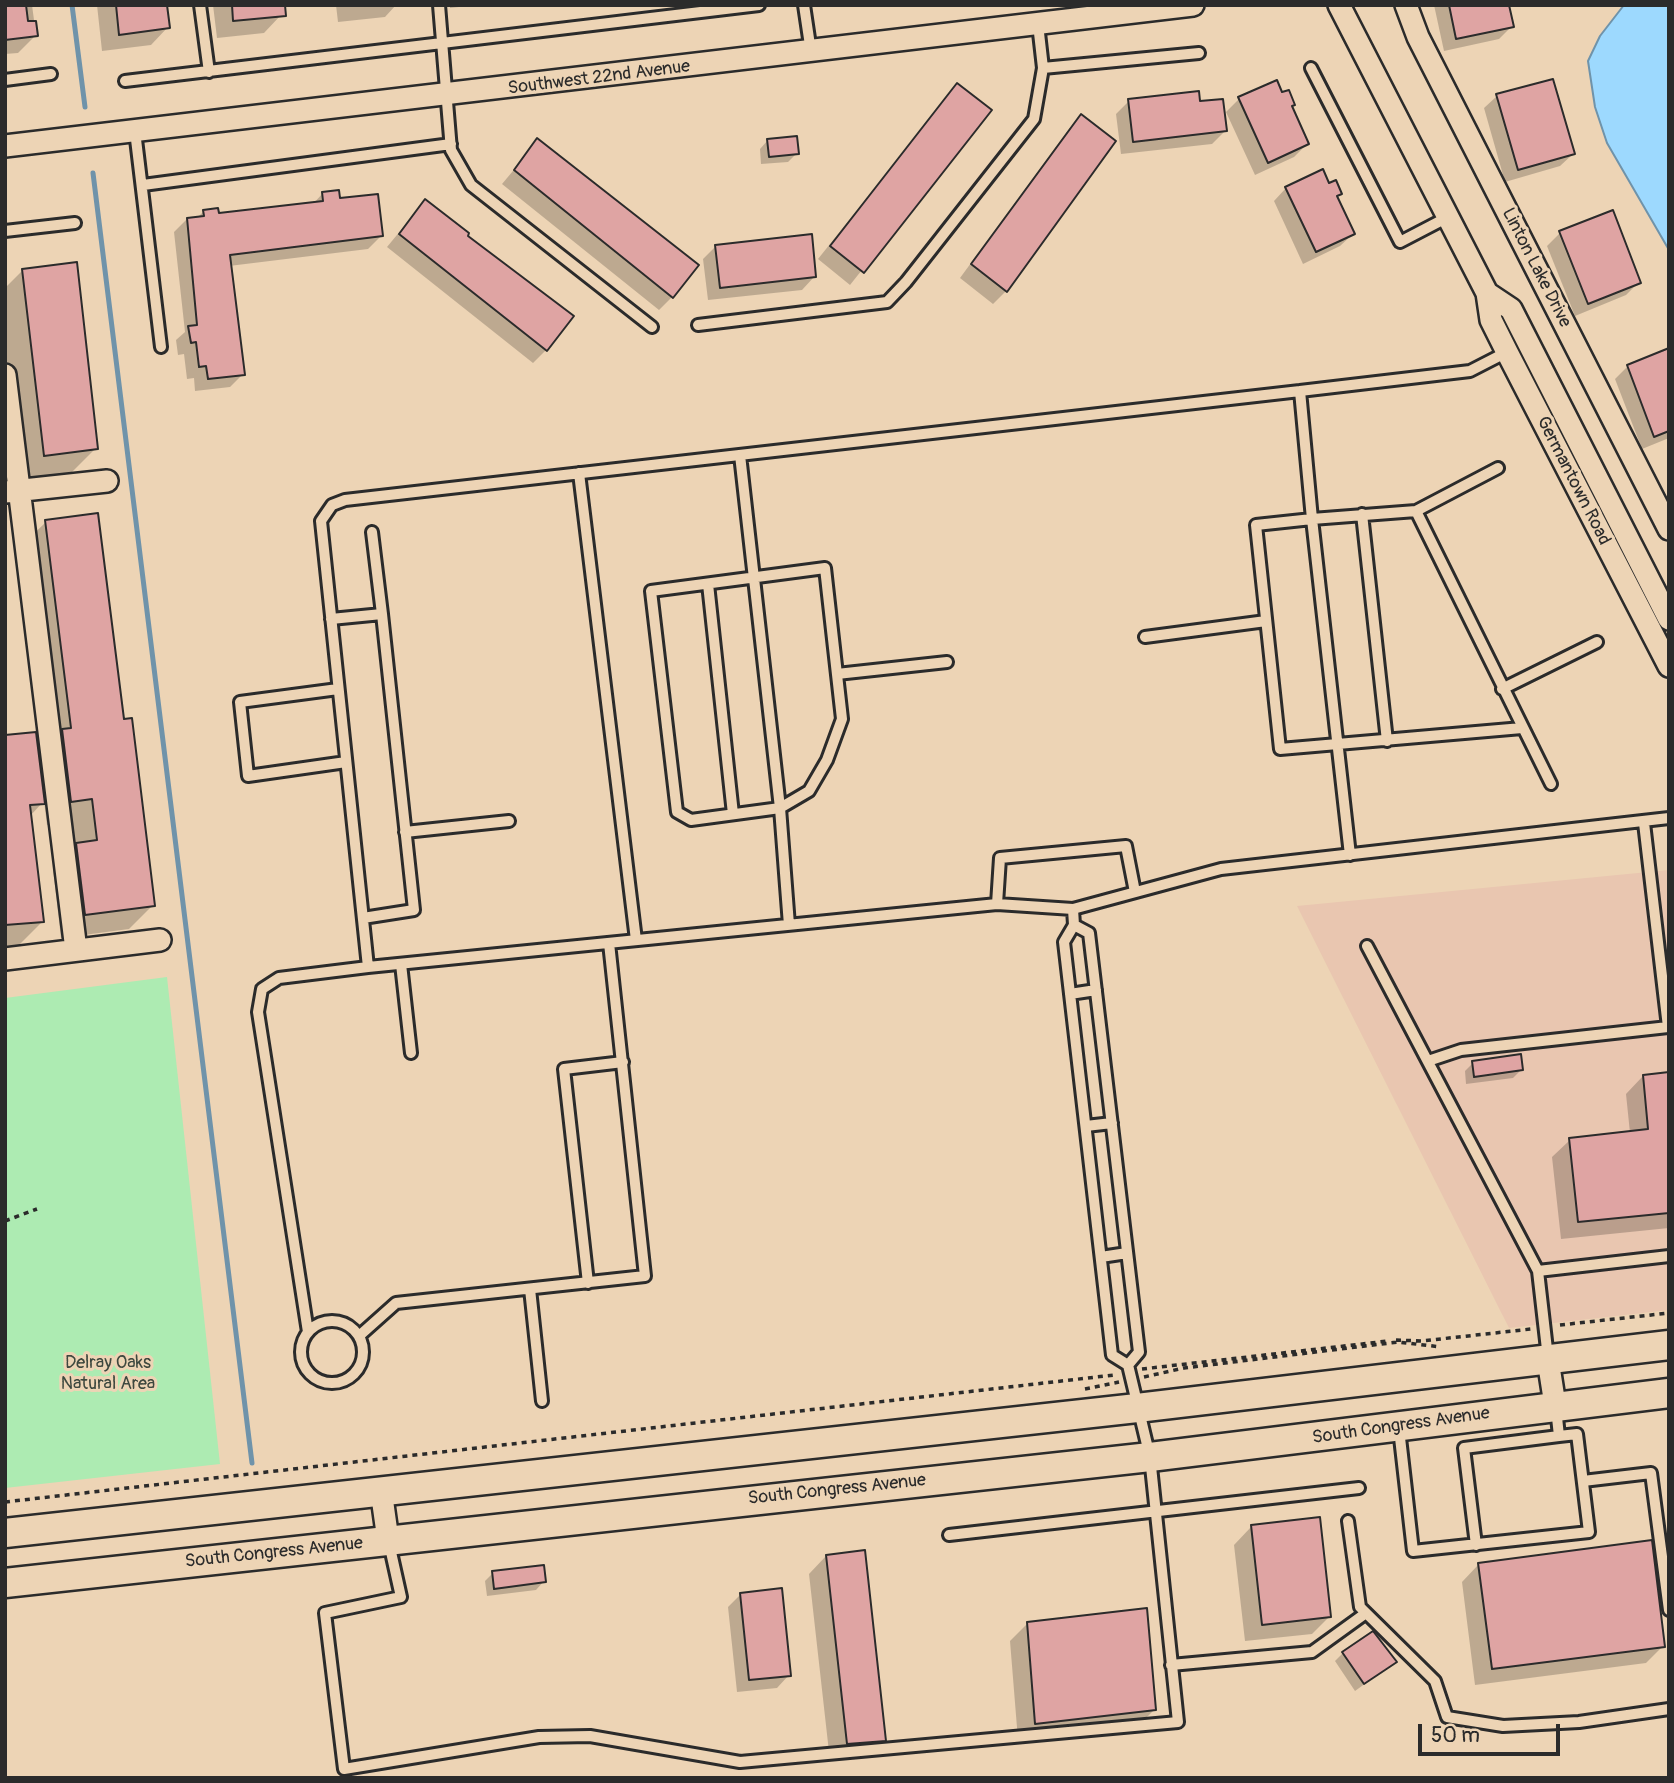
<!DOCTYPE html>
<html>
<head>
<meta charset="utf-8">
<style>
	body { margin:0 }
	#map { position:relative; width:1674px; height:1783px; overflow:hidden; background:#edd4b5; font-family:Pangolin,sans-serif }
	canvas { display:block }
	.frame { position:absolute; inset:0; border:7px solid #2b2b2b; pointer-events:none }
	.scale { position:absolute; left:1418px; top:1724px; width:142px; height:32px; box-sizing:border-box; border:4px solid #2b2b2b; border-top:0; padding-left:9px; font-size:21px; line-height:24px; white-space:nowrap; color:#2b2b2b; -webkit-text-stroke:5px #edd4b5; paint-order:stroke }
</style>
</head>
<body>
<div id="map">
<canvas width="1674" height="1783"></canvas>
<div class="frame"></div>
<div class="scale">50 m</div>
</div>
<script>
const ctx = document.querySelector('canvas').getContext('2d');
ctx.lineJoin = 'round';
function fillPath(path, color) { ctx.fillStyle = color; ctx.fill(path, 'evenodd'); }
function trace(path, color, width, dash) { ctx.strokeStyle = color; ctx.lineWidth = width; ctx.lineCap = dash ? 'butt' : 'round'; ctx.setLineDash(dash || []); ctx.stroke(path); }
function label(font, color, halo, rows, align = 'center') {
  ctx.font = font + ' Pangolin,sans-serif'; ctx.lineWidth = 6; ctx.setLineDash([]); ctx.textBaseline = 'middle'; ctx.strokeStyle = halo; ctx.fillStyle = color; for (const [text, x, y, turn = 0] of rows) {
    ctx.save(); ctx.translate(x, y); ctx.rotate((+turn || 0) * Math.PI / 180); ctx.textAlign = isNaN(turn) ? turn : align; if (halo) ctx.strokeText(text, 0, 0); ctx.fillText(text, 0, 0); ctx.restore();
  }
}
const built = new Path2D(`
	M1669,870V1310L1509,1328L1297,906Z`);
const green = new Path2D(`
	M167,977L220,1464L5,1488V998Z`);
const water = new Path2D(`
	M1624,5H1669V250L1607,143L1595,107L1588,61L1600,36Z`);
const shadow = new Path2D(`
	M5,5H32L36,35L18,53L5,54Z
	M97,5H165L168,27L151,45L102,51Z
	M213,5H280L281,15L264,33L217,38Z
	M336,5H396L385,17L338,22Z
	M450,5H477L450,8Z
	M1434,5H1507L1512,26L1499,39L1444,51Z
	M957,85L989,110L850,285L818,259Z
	M1497,96L1573,154L1560,166L1505,182L1484,108Z
	M1239,99L1290,107L1307,144L1294,157L1255,175L1226,112Z
	M1129,101L1199,103L1225,131L1212,144L1121,154L1116,114Z
	M1081,116L1006,291L993,304L960,278L1069,129Z
	M768,140L797,153L788,162L761,164L760,149Z
	M538,141L672,297L659,310L502,184Z
	M1328,185L1340,193L1336,198L1353,234L1340,246L1303,264L1274,201L1286,188Z
	M323,193L338,200L381,236L368,249L229,266L243,374L230,387L195,391L194,378L187,379L184,354L178,355L176,340L185,332L174,232L187,219L197,218L204,211L218,215L313,204Z
	M425,201L514,274L546,350L533,363L387,247Z
	M1560,233L1639,282L1626,295L1575,316L1547,246Z
	M716,246L814,277L802,290L708,300L703,259Z
	M23,270L96,448L70,474L18,481L5,370V288Z
	M1669,350V438L1642,449L1615,379L1628,366Z
	M46,522L153,905L129,929L61,938L53,869L72,850L68,822L47,825L44,801L30,816L42,922L17,947L5,948V724L7,736L37,757L47,747L21,546Z
	M1473,1063L1521,1070L1513,1078L1466,1084L1465,1071Z
	M1669,1074V1228L1561,1239L1552,1157L1570,1140L1630,1133L1626,1094L1643,1076Z
	M1251,1527L1330,1616L1312,1634L1245,1641L1234,1545Z
	M826,1556L884,1740L867,1757L830,1761L809,1574Z
	M1479,1564L1663,1646L1646,1663L1475,1685L1462,1582Z
	M493,1573L544,1581L536,1590L487,1596L485,1581Z
	M741,1594L789,1675L777,1688L737,1692L728,1607Z
	M1028,1623L1154,1710L1137,1727L1018,1740L1010,1641Z
	M1343,1653L1395,1662L1355,1691L1335,1661Z`);
const stream = new Path2D(`
	M72,5L85,107
	M93,173L252,1463`);
const building = new Path2D(`
	M5,5H26L28,21H36L38,36L5,40Z
	M116,5H167L170,28L119,35Z
	M232,5H285L286,16L233,21Z
	M1449,5H1509L1514,27L1456,39Z
	M1553,79L1575,154L1518,170L1496,94Z
	M1277,80L1282,92L1289,90L1295,105L1292,106L1309,144L1268,163L1238,97Z
	M957,83L992,110L864,273L830,246Z
	M1199,91L1200,101L1223,99L1227,131L1133,142L1128,99Z
	M1081,114L1116,141L1007,292L971,264Z
	M797,136L799,154L769,157L767,139Z
	M537,138L699,265L673,298L514,170Z
	M1323,169L1329,183L1336,180L1342,194L1337,196L1355,234L1316,252L1285,187Z
	M339,190L340,198L378,194L383,236L230,255L245,375L208,379L206,366L199,367L196,342L191,343L188,326L197,325L187,218L204,216L203,210L218,208L219,213L323,201L322,192Z
	M425,199L469,233L468,236L574,316L547,351L399,234Z
	M1613,210L1641,283L1588,304L1559,231Z
	M812,234L816,277L720,288L715,245Z
	M77,262L98,449L44,456L22,269Z
	M1669,348V431L1654,437L1627,365Z
	M98,513L124,719L132,718L155,906L85,915L76,843L97,840L92,799L71,802L62,729L71,728L45,520Z
	M36,732L45,804L30,805L44,922L5,925V735Z
	M1521,1054L1523,1070L1474,1077L1472,1061Z
	M1669,1072V1213L1578,1222L1569,1138L1648,1129L1643,1075Z
	M1320,1517L1331,1617L1262,1625L1251,1525Z
	M1652,1540L1665,1647L1492,1669L1478,1563Z
	M865,1550L886,1741L847,1744L826,1555Z
	M544,1565L546,1582L494,1589L492,1571Z
	M782,1588L791,1676L749,1680L740,1593Z
	M1147,1608L1156,1710L1035,1724L1027,1622Z
	M1373,1631L1397,1662L1364,1684L1342,1652Z`);
const path = new Path2D(`
	M5,1221L37,1209
	M1560,1325L1669,1313
	M1396,1340L1422,1341L1531,1329
	M1142,1369L1388,1341
	M1144,1377L1184,1368L1398,1342L1441,1347
	M1085,1389L1119,1382
	M5,1502L1114,1375`);
const service = new Path2D(`
	M200,5L209,72
	M439,5L451,150L471,185L652,327
	M804,5L811,52
	M1043,68L1199,53
	M1311,68L1400,242L1448,217
	M5,80L51,74
	M125,81L759,5
	M135,131L161,347
	M143,185L451,144
	M5,231L75,223
	M698,325L887,302L906,282L1034,119L1043,68L1038,24
	M1507,352L1470,371L1300,391L1312,519L1256,525L1280,749L1522,728
	M740,455L780,808L789,925
	M579,473L636,940
	M1416,511L1498,468
	M1362,514L1387,741
	M372,532L382,614
	M825,568L842,719L827,760L809,791L780,808L691,820L677,812L651,591Z
	M708,584L733,814
	M331,619L382,614L414,910L363,918
	M1145,637L1266,621
	M837,674L947,662
	M338,689L240,702L248,776L346,762
	M1502,689L1597,642
	M405,832L509,821
	M1350,855L1312,519L1416,511L1551,784
	M997,904L368,967L321,521L332,505L345,500L1300,391
	M1073,909L997,904L1000,858L1126,846L1135,892
	M1074,925L1089,933L1139,1352L1128,1365
	M1367,946L1538,1271L1548,1358
	M401,964L411,1053
	M1070,994L1096,990
	M1428,1061L1461,1050L1668,1027L1644,823
	M1086,1126L1112,1123
	M1101,1257L1127,1253
	M1538,1271L1669,1256
	M588,1283L564,1069L623,1062
	M530,1289L542,1401
	M301 1352a31 31 0 1 1 62 0a31 31 0 1 1-62 0Z
	M308,1332L258,1012L262,989L279,978L368,967
	M359,1336L396,1303L645,1276L609,943
	M1399,1429L1413,1551L1589,1532L1577,1434L1559,1436
	M1583,1481L1651,1473L1669,1610
	M1348,1521L1360,1607L1435,1681L1447,1717L1503,1726L1579,1722L1669,1709
	M949,1535L1359,1488
	M389,1543L401,1597L325,1613L344,1769L539,1737L590,1736L740,1762L1178,1722L1150,1457L1128,1365L1112,1355L1064,942L1074,925L1073,909L1221,869L1669,818
	M1476,1545L1464,1448L1559,1436L1556,1408
	M1171,1665L1312,1652L1366,1613`);
const minor = new Path2D(`
	M1339,5L1487,293L1491,320L1507,352L1669,666
	M1406,5L1418,37L1669,529
	M5,146L1193,5
	M1487,293L1511,309L1669,619
	M5,375L76,950
	M5,492L107,481
	M5,959L160,940
	M1548,1360L1555,1405
	M381,1490L388,1540`);
const secondary = new Path2D(`
	M5,1533L1137,1408L1669,1345
	M5,1583L1150,1457L1669,1393`);
const streetNames = [
	["Southwest 22nd Avenue",599,78,-7],
	["Linton Lake Drive",1536,268,63],
	["Germantown Road",1573,481,63],
	["South Congress Avenue",1401,1426,-8],
	["South Congress Avenue",837,1490,-6],
	["South Congress Avenue",274,1553,-6]
];
const parkNames = [
	["Delray Oaks",108,1363],
	["Natural Area",108,1384]
];
fillPath(built, '#e9c6b0');
fillPath(green, '#adebb2');
fillPath(water, '#9dd9fe');
trace(water, '#6f93aa', 2);
fillPath(shadow, '#0003');
trace(stream, '#6f93aa', 5);
fillPath(building, '#dfa4a3');
trace(building, '#2b2b2b', 2);
trace(service, '#2b2b2b', 16);
trace(minor, '#2b2b2b', 26);
trace(secondary, '#2b2b2b', 33);
trace(path, '#2b2b2b', 3.5, [5, 5]);
trace(service, '#edd4b5', 10);
trace(minor, '#edd4b5', 21);
trace(secondary, '#edd4b5', 28);
label('18px', '#2b2b2b', '#edd4b5', streetNames);
label('18px', '#3e483f', '#edd4b5', parkNames);
</script>
</body>
</html>
